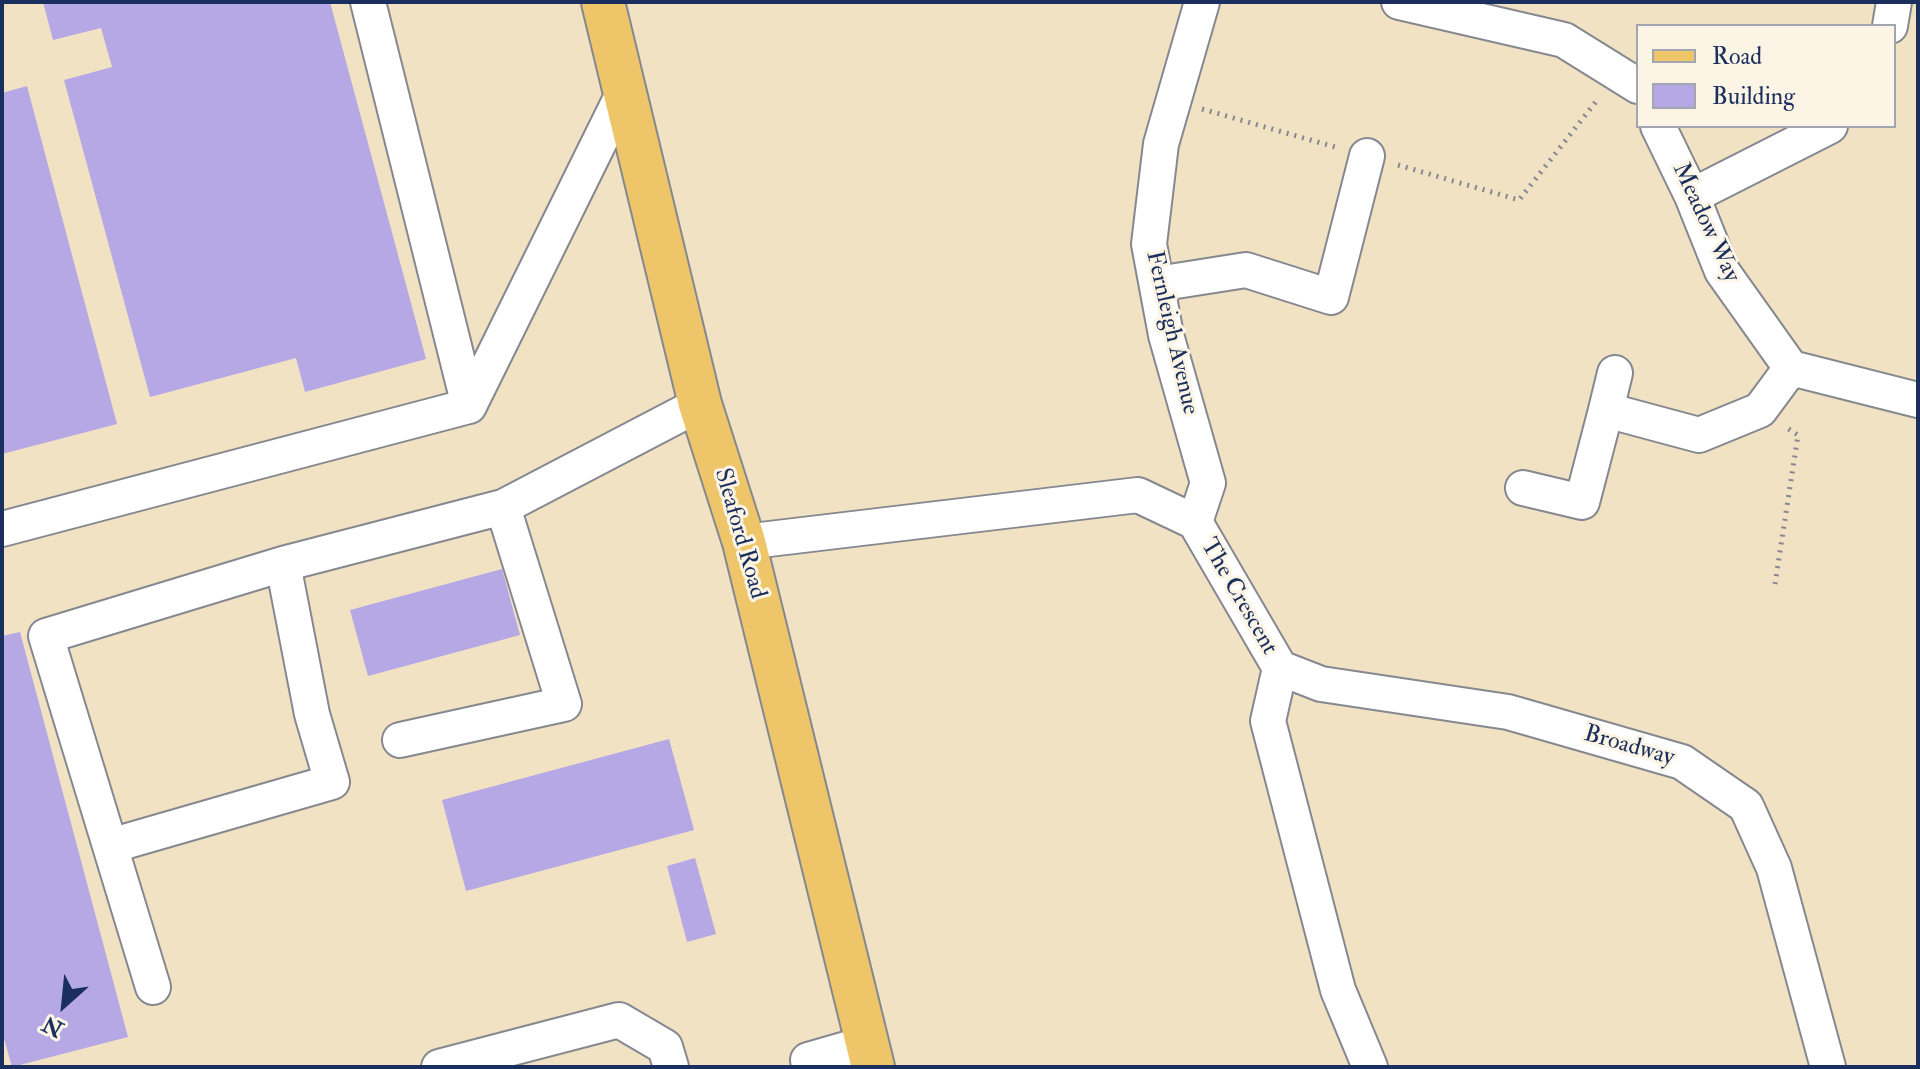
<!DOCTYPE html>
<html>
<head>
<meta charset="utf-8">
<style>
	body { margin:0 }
	#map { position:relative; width:1920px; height:1069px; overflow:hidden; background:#f0e2c3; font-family:"IM FELL Double Pica",serif }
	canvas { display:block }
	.frame { position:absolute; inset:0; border:4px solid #1b2f5e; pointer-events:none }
	.legend { position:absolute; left:1636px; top:24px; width:260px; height:104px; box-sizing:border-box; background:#fcf5e5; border:2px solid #a2a6af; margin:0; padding:10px 14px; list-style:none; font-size:24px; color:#1b2f5e }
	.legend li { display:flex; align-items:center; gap:16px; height:40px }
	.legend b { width:40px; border:2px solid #a2a6af }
	.north { position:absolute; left:24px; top:965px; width:80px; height:80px; -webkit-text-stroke:6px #fcf5e5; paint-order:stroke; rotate:207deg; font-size:22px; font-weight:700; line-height:32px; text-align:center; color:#1b2f5e }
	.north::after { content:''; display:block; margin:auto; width:28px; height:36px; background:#1b2f5e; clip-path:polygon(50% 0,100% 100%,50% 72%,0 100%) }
</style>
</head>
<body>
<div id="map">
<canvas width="1920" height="1069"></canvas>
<div class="frame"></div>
<ul class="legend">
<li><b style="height:10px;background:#eec569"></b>Road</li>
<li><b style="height:22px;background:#b6a8e5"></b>Building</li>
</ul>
<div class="north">N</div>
</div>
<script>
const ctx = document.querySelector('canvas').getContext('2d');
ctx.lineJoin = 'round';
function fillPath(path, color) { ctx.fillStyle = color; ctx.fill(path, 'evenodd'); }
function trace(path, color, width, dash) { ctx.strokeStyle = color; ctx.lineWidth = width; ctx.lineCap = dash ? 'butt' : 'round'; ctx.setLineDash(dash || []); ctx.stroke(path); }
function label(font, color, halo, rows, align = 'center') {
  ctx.font = font + ' "IM FELL Double Pica",serif'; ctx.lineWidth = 6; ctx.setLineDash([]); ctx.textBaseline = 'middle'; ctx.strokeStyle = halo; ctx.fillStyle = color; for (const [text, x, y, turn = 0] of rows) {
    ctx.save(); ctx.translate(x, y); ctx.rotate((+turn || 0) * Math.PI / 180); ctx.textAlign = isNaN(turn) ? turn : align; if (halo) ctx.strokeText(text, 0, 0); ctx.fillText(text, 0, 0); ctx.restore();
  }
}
const building = new Path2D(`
	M43,2H330L426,359L305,392L296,358L150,397L64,80L112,67L101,28L53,40Z
	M27,86L117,424L2,454V93Z
	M502,569L520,635L368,676L350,610Z
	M20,632L128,1037L12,1067L2,1031V636Z
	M669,739L694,830L466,891L442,800Z
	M695,858L716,934L687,942L667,866Z`);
const path = new Path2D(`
	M1202,109L1335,147
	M1398,165L1519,200L1598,99
	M1775,584L1798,435L1787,428`);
const minor = new Path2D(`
	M368,2L469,406
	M1399,2L1564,40L1638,86
	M1890,26L1894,2
	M1658,126L1692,196L1722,271L1791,368L1918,400
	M1692,196L1830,126
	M1157,284L1246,270L1331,297L1367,156
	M1606,410L1615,373
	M1523,488L1582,502L1606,410L1699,435L1760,410L1791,368
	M1195,522L1208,483L1166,335L1149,244L1161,144L1202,2
	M2,529L469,406L624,92
	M744,542L1138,495L1195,522L1280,668L1268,721L1338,990L1370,1067
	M1280,668L1321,684L1508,712L1682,762L1746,806L1774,868L1828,1067
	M400,740L564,704L503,507
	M110,846L332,782L312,714L283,564
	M153,987L46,636L283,564L503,507L700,404
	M439,1067L619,1020L665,1047L671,1067
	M810,1067L808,1060L867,1043`);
const major = new Path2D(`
	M603,2L700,404L744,542L873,1067`);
const streetNames = [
	["Meadow Way",1705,223,65],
	["Fernleigh Avenue",1171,333,77],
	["Sleaford Road",739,534,74],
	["The Crescent",1238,597,60],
	["Broadway",1629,747,16]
];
fillPath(building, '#b6a8e5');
trace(minor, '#868890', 38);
trace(major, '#868890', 46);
trace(path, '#868890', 5, [2, 6]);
trace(minor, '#fff', 34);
trace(major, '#eec569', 42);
label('24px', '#1b2f5e', '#fcf5e5', streetNames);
</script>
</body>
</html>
